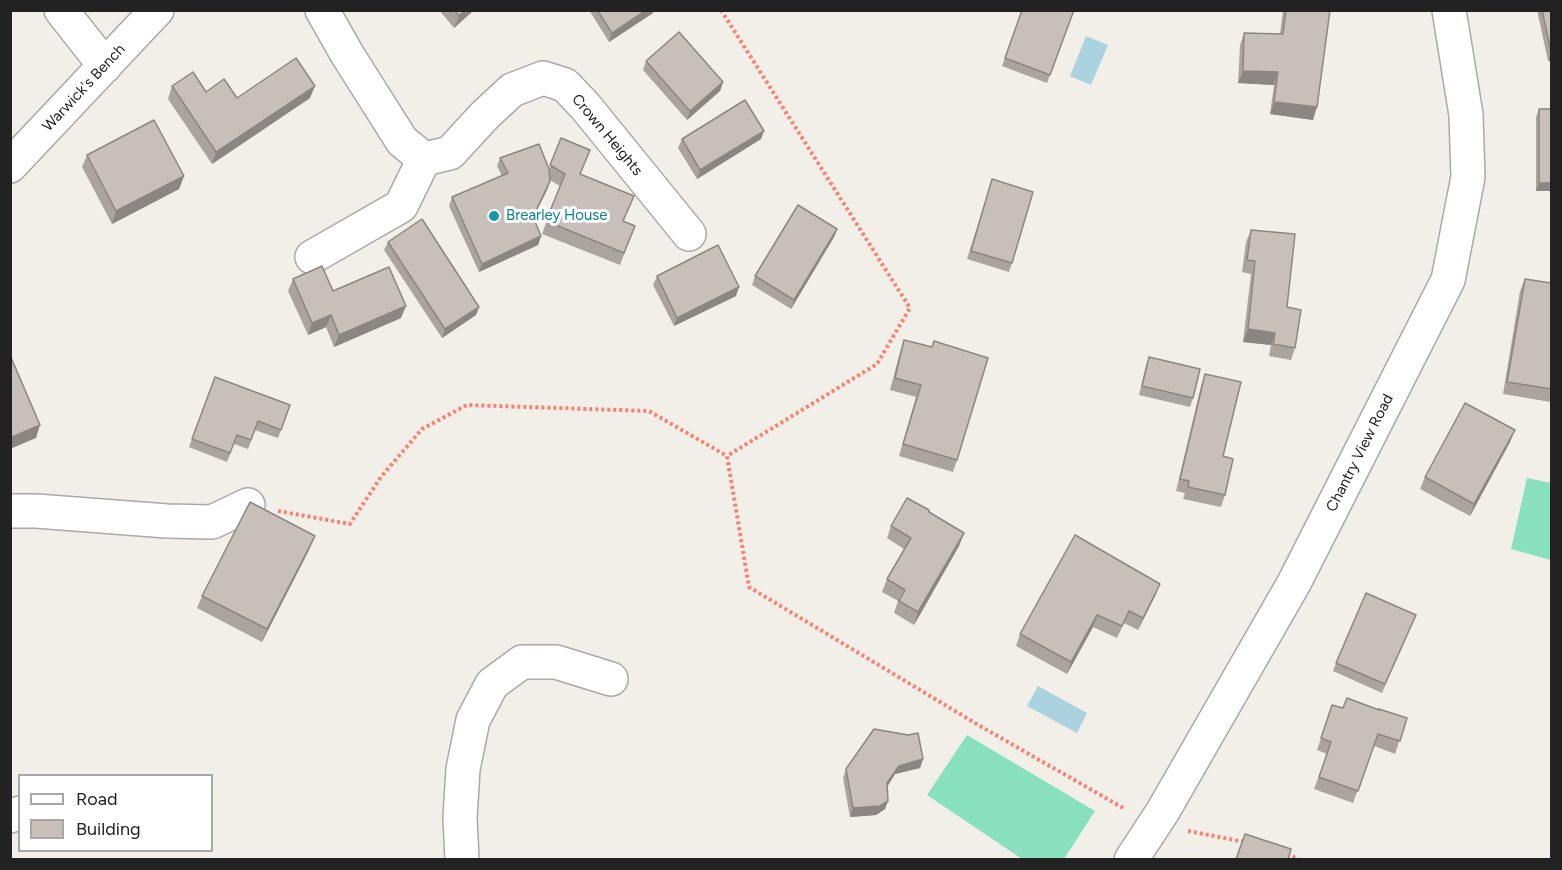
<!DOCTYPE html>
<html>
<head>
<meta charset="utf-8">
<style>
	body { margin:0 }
	#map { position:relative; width:1562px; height:870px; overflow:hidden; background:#f2efe9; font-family:Figtree,sans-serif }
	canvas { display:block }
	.frame { position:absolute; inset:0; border:12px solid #222; pointer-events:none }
	.legend { position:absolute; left:18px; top:774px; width:195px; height:78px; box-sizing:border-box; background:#fff; border:2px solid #a7a7a7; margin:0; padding:8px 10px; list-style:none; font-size:18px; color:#222 }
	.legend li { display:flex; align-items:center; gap:12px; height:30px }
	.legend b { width:30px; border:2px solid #a7a7a7 }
</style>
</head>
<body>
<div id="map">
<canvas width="1562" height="870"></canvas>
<div class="frame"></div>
<ul class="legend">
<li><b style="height:8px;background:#fff"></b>Road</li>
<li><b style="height:16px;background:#c7bfb8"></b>Building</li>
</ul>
</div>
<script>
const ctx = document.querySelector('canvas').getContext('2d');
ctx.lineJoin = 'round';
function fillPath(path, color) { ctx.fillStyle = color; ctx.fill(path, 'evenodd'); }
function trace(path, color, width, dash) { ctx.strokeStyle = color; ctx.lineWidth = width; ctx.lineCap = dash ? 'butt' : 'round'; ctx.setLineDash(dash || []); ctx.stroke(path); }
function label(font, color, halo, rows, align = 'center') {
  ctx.font = font + ' Figtree,sans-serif'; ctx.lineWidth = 6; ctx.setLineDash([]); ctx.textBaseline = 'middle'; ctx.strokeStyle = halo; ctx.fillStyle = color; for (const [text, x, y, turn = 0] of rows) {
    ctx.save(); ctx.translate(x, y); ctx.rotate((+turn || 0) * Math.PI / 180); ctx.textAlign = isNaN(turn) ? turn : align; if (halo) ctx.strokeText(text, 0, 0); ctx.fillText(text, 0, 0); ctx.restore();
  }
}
const pitch = new Path2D(`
	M1527,478L1551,483V560L1511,549Z
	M967,735L1095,811L1064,859H1022L927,795Z`);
const water = new Path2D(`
	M1086,36L1108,45L1091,85L1070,76Z
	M1038,686L1087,713L1077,733L1027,706Z`);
const path = new Path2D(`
	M721,10L910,308L877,364L727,456
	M278,511L350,524L381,477L422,429L467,405L649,411L727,456L749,587L980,726L1125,809
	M1188,831L1245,842
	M1287,854L1300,860`);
const minor = new Path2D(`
	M61,10L105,66
	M322,10L347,54L402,141L424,159L450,153L485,115L512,90L543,78L565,85L585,106L689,234
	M10,166L157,10
	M312,257L401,206L424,159
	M10,511H36L167,521L212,522L248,505
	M10,816L20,813
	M462,860L460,818L463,769L473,720L492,684L522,662H556L611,679
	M1131,860L1163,811L1294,583L1448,280L1468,177L1466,115L1449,10`);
const wall = new Path2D(`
	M439,10H474L454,28Z
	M589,10H654L653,13L609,42Z
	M1022,10H1074L1047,83L1002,66Z
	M1283,10H1330L1313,120L1270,114L1274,85L1238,83L1240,45L1244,33L1280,34Z
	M1537,10H1551V60L1548,61Z
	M646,61L723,82L720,91L687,120L643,70Z
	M172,86L237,98H310L212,164L168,99Z
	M1539,109H1551V191H1536V117Z
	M561,138L590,150L580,174L624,221L635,226L620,265L542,234L560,186L550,180L547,190L533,218L541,236L538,245L479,272L449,206L452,197L502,176L497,166L500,158L549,169Z
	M682,139H761L697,179L678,148Z
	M87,155L184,176L179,189L112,224L82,167Z
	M992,179L1012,263L1009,272L967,259Z
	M837,229L834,237L791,309L752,285L755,276Z
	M1251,230L1287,307L1295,348L1291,360L1269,356L1271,345L1243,342L1251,274L1242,272L1246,242Z
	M388,242L479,307L476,315L442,338L384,250Z
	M657,276L736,296L674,326L653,285Z
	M293,279L333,291L401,318L334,347L326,327L308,335L288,291Z
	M1525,279L1551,283V402L1503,394L1520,291Z
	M904,340L932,347L957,460L953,472L899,456L916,397L890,390L900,352Z
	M1149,357L1193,398L1190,407L1139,395L1146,365Z
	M1205,374L1223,456L1225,495L1221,507L1183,499L1185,493L1176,491L1201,386Z
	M215,377L281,430L278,438L255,430L248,449L234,444L227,462L189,447Z
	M1510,442L1470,516L1420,489L1425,477Z
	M929,512L964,533L959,546L914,625L894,613L898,601L882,592L887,579L904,549L887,538L891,526Z
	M310,548L262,642L197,608L202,596Z
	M1160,584L1155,596L1138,630L1124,623L1117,638L1093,627L1067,674L1016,646L1020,634Z
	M1416,615L1382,693L1333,671L1336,663Z
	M1343,708L1379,710L1407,718L1395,754L1374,746L1353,803L1314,789L1327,754L1317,750L1328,717Z
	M923,759L920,768L895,774L888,786L885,809L876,815L850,817L843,778L846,769Z`);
const shadedWall = new Path2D(`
	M465,10H474L454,28L459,16Z
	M646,10H654L653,13L609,42L612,33Z
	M1551,52V60L1548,61Z
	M1243,71L1278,72L1274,85L1238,83Z
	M723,82L720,91L687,120L690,111Z
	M315,86L310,98L212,164L216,152Z
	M1274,102L1317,107L1313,120L1270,114Z
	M764,131L761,139L697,179L700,170Z
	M184,176L179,189L112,224L116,211Z
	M550,181L547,190L529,226L533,217Z
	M1539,183H1551V191H1536Z
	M837,229L834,237L791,309L794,300Z
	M541,236L538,245L479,272L482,264Z
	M739,287L736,296L674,326L677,318Z
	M406,306L401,318L334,347L339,335Z
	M479,307L476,315L442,338L445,329Z
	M331,315L326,327L308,335L312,323Z
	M1248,329L1275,333L1271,345L1243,342Z
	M40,425L36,438L10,449V438Z
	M1515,430L1510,442L1470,516L1474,504Z
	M964,533L959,546L914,625L918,612Z
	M315,536L310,548L262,642L267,629Z
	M1160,584L1155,596L1138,630L1143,618Z
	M1097,615L1093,627L1067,674L1071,662Z
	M923,759L920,768L895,774L884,791L887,783L899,766Z
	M888,801L885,809L876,815L850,817L853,808Z`);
const building = new Path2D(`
	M454,10H465L459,16Z
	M597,10H646L612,33Z
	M1022,10H1074L1050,75L1005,58Z
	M1286,10H1330L1317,107L1274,102L1278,72L1243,71L1244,33L1283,34Z
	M1542,10H1551V52Z
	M679,32L723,82L690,111L646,61Z
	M296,58L315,86L216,152L172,86L193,72L206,92L224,79L237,98Z
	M745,100L764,131L700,170L682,139Z
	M1539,109H1551V183H1539Z
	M154,120L184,176L116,211L87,155Z
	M561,138L590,150L580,174L634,196L623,221L635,226L624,253L546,221L565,174L550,165Z
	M539,144L549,169L550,181L533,217L541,236L482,264L452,197L508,173L500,158Z
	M992,179L1033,192L1012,263L971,251Z
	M798,205L837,229L794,300L755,276Z
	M422,219L479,307L445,329L388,242Z
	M1251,230L1295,234L1287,307L1301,310L1295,348L1273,344L1275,333L1248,329L1255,261L1247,260Z
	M718,245L739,287L677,318L657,276Z
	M322,266L333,291L389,267L406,306L339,335L331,315L312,323L293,279Z
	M1525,279L1551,283V389L1507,382Z
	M904,340L932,347L934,341L988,358L957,460L903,444L921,385L895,378Z
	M10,355L40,425L10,438Z
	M1149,357L1200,369L1193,398L1142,386Z
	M1205,374L1241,382L1223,456L1233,459L1225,495L1188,487L1189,481L1180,479Z
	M215,377L290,405L281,430L258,421L251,440L237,435L230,453L192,439Z
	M1465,403L1515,430L1474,504L1425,477Z
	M907,498L929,510V512L964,533L918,612L899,601L905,590L887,579L911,538L891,526Z
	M250,502L315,536L267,629L202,596Z
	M1075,535L1160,584L1143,618L1129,611L1122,626L1097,615L1071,662L1020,634Z
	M1366,593L1416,615L1385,684L1336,663Z
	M1347,698L1379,710V709L1407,718L1400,741L1378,734L1358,791L1319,777L1331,742L1321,738L1332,705L1343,708Z
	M874,729L908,735L918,733L923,759L899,766L887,783L888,801L880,806L853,808L846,769Z
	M1245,834L1291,849L1288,860L1236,859Z`);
const markers = [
	[494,216,6,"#0f9aa8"]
];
const streetNames = [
	["Warwick's Bench",84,88,-47],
	["Crown Heights",607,135,50],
	["Chantry View Road",1360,453,-63]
];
const cultureNames = [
	["Brearley House",506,216]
];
fillPath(pitch, '#88e0be');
fillPath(water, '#aad3df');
trace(minor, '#a9a9a9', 36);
trace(path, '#fa8072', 4, [3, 3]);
trace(minor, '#fff', 33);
fillPath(wall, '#aba49e');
fillPath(shadedWall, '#8b8681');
fillPath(building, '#c7bfb8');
trace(building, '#8b8681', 1.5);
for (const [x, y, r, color] of markers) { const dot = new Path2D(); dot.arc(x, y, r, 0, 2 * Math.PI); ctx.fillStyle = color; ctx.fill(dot); trace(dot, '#fff', 2); }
label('15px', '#222', '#fff', streetNames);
label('15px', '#0d838f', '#fff', cultureNames, 'left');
</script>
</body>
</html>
